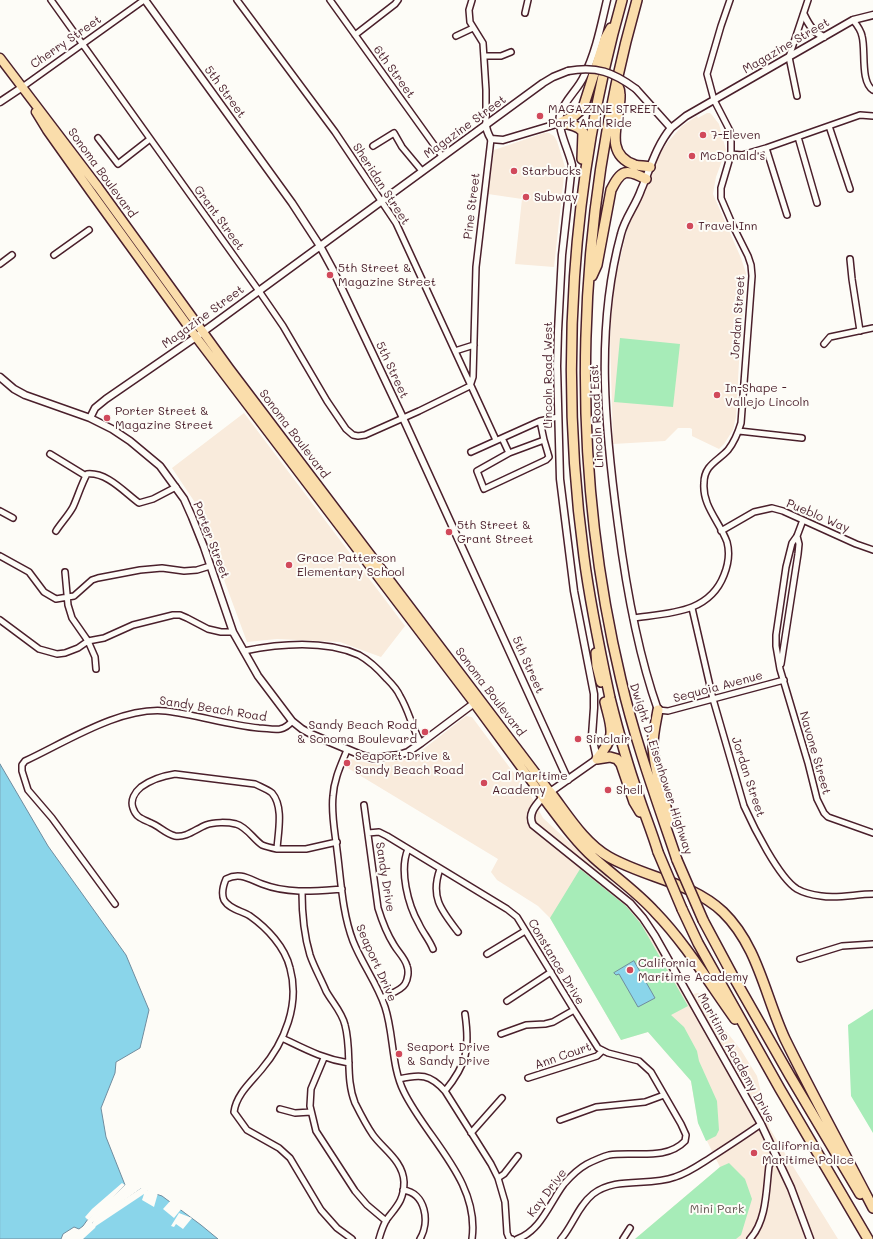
<!DOCTYPE html>
<html>
<head>
<meta charset="utf-8">
<style>
	body { margin:0 }
	canvas { display:block; background:#fdfcf7 }
</style>
</head>
<body>
<canvas width="873" height="1239"></canvas>
<script>
const ctx = document.querySelector('canvas').getContext('2d');
ctx.lineJoin = 'round';
function fillPath(path, color) { ctx.fillStyle = color; ctx.fill(path, 'evenodd'); }
function trace(path, color, width, dash) { ctx.strokeStyle = color; ctx.lineWidth = width; ctx.lineCap = dash ? 'butt' : 'round'; ctx.setLineDash(dash || []); ctx.stroke(path); }
function label(font, color, halo, rows, align = 'center') {
  ctx.font = font + ' Mali,sans-serif'; ctx.lineWidth = 4; ctx.setLineDash([]); ctx.textBaseline = 'middle'; ctx.strokeStyle = halo; ctx.fillStyle = color; for (const [text, x, y, turn = 0] of rows) {
    ctx.save(); ctx.translate(x, y); ctx.rotate((+turn || 0) * Math.PI / 180); ctx.textAlign = isNaN(turn) ? turn : align; if (halo) ctx.strokeText(text, 0, 0); ctx.fillText(text, 0, 0); ctx.restore();
  }
}
const built = new Path2D(`
	M707,113H710L712,115L719,124L726,150L716,177L713,194L741,258L746,273L740,344L736,417L733,430L724,444L719,449L692,436V429L690,428H678L665,441L613,444L610,337L612,306L615,280L627,230L630,218L661,152L667,143L682,126L697,116L698,118Z
	M544,133H549L554,136L557,141L565,167L554,267L515,264L522,199L488,194L494,150Z
	M244,413L405,626L381,657L340,642L277,639L247,642L196,504L172,468Z
	M466,716L472,717L519,780L532,798L543,818L634,902L643,910L654,927L693,994L698,993L703,996L722,1026L741,1050L757,1076L770,1129L838,1239H635L720,1167L698,1123L691,1081L648,1032L621,1040L550,918L538,906L497,880L491,872L498,859L346,767L351,759L373,764L408,759L417,754Z`);
const green = new Path2D(`
	M620,338L680,344L673,407L614,402Z
	M580,869L626,906L641,924L688,1006L671,1015L684,1027L697,1051L699,1061L717,1101L719,1130L716,1136L706,1141L698,1123L691,1081L648,1032L621,1040L550,918Z
	M873,1009V1133L851,1096L848,1025Z
	M729,1163L745,1179L752,1199L741,1235L736,1239H635L720,1167Z`);
const water = new Path2D(`
	M0,764L48,846L126,955L149,1010L140,1048L116,1062L115,1073L101,1108L106,1137L125,1185L88,1219L83,1226L79,1229L74,1227L63,1234L61,1239H0Z
	M634,961L655,998L638,1007L619,974L616,975L614,973Z
	M141,1189L162,1196L201,1225L218,1239H80L95,1227L93,1223Z`);
const pier = new Path2D(`
	M122,1183L125,1185L102,1208L88,1220L85,1217L92,1209Z
	M143,1187L147,1188V1190L158,1193L154,1207L142,1200L144,1194L96,1226L95,1228L83,1239H78L92,1226V1224L94,1220L117,1204Z
	M171,1200L182,1208L174,1218L163,1209Z
	M179,1213L192,1218L183,1229L176,1224L174,1227L171,1226Z`);
const minor = new Path2D(`
	M51,0L259,291L283,326L327,401L346,429L353,435L358,436L365,435L419,411L470,386L473,377L476,267L491,139
	M237,0L335,132L396,223L496,440
	M330,0L442,156
	M472,0L469,10L470,22L483,43L486,90V124
	M525,13L528,0
	M853,20C857,25 861,30 862,36C866,50 860,82 873,90
	M355,35L395,4L398,0
	M456,36L473,28
	M484,56H501L511,52
	M21,88L144,0
	M797,96L789,57L808,0
	M829,126L850,189
	M798,137L817,203
	M98,138L118,164L150,139
	M373,146L394,133L402,147L422,171
	M766,148L787,215
	M731,154L742,155L766,148L860,115L873,116
	M54,255L89,230
	M850,259L852,279L860,331
	M0,264L12,255
	M824,344L830,337L873,328
	M455,351L474,345
	M540,421L544,440L509,453L477,471L484,489L546,460L549,457L544,440
	M739,431L802,438
	M502,438L509,453
	M471,452L540,421L558,417
	M50,454L86,476
	M0,511L13,518
	M803,520L797,536L792,543L786,567L776,635V646L780,669L808,763L817,799L824,813L828,817L873,833
	M56,531C61,523 68,516 73,507C78,496 81,485 87,474C107,472 124,492 139,503L153,499L176,487
	M721,531L754,512L772,508L783,511L856,544L873,550
	M0,556L29,572L44,592L56,599L74,596L92,580L98,578L140,570L162,568L184,571L197,570L210,566
	M65,572L68,605L72,618L88,641L95,657L96,669
	M692,608L713,699L744,806C753,826 779,878 797,889C804,893 813,895 821,896C838,899 856,894 873,894
	M633,618C668,613 709,614 724,575C728,565 730,553 727,542C720,522 702,506 704,483C704,465 718,461 728,450C735,441 738,433 741,423L752,276L751,265L748,256L733,226L721,198V188L731,154V138L730,131L714,100L707,74L721,26L730,0
	M0,620L39,649L57,654L65,653L78,648L88,641L104,638L133,625L173,615H180L187,618L208,629L221,632H233
	M244,651C279,644 325,640 359,655C370,661 379,670 387,679C392,684 397,689 400,696C409,711 412,728 421,743
	M781,664L798,554L799,544L797,536
	M658,710L668,711L784,680
	M347,750C341,765 334,779 333,796C331,814 335,832 337,850C341,880 342,912 353,941C362,964 377,983 385,1007C394,1034 391,1066 404,1092C427,1139 480,1181 472,1239
	M175,774L255,784C261,787 267,789 272,793C284,807 278,832 277,849C272,848 267,847 262,845C253,839 247,827 236,824C227,822 214,822 206,825C196,829 186,838 175,836C166,834 159,826 151,823C143,819 136,818 133,808C130,800 135,792 141,787C152,779 162,776 175,774Z
	M364,805L378,908C382,921 387,934 394,945C398,952 405,958 407,966C409,971 408,979 405,984C401,991 389,994 382,998
	M368,833L379,832L387,836L507,909L517,917L574,1010L598,1048L608,1053L639,1061L651,1072L681,1124L686,1135L685,1141C666,1161 634,1151 609,1155C602,1157 593,1161 587,1164C578,1169 570,1177 564,1184C550,1202 541,1231 517,1239
	M277,849H306L337,842
	M408,849C399,870 408,905 419,924C423,933 429,939 433,949
	M440,869C430,897 441,910 458,932
	M342,889C315,891 288,894 262,884C249,879 240,872 226,879C223,886 221,893 224,900C229,909 242,911 250,916C267,928 285,947 290,968C300,1004 285,1042 261,1070C251,1082 236,1095 234,1112L247,1130L279,1148L290,1158L321,1210L337,1228L352,1239
	M302,892C302,913 304,935 310,955C314,967 321,979 326,991C332,1002 342,1012 345,1025C352,1051 345,1078 355,1103C360,1113 366,1125 373,1135C384,1150 403,1161 404,1182C404,1200 397,1206 387,1219C383,1225 381,1232 379,1239
	M115,904L52,818L28,790L22,771V765L25,761C66,742 121,706 166,711C198,715 228,725 259,728C266,728 273,730 280,729C285,728 289,725 292,721
	M487,954L525,931
	M800,959L842,946L873,944
	M507,1001L551,972
	M501,1034L526,1025L545,1024L553,1022L574,1010
	M282,1038C305,1049 323,1059 349,1063
	M324,1058L311,1089L310,1106L316,1131L355,1191L367,1205L386,1221
	M528,1078L597,1056L602,1051
	M399,1079C420,1074 430,1074 445,1091L491,1164L498,1178L505,1202L507,1233L509,1238L512,1239
	M445,1091C467,1064 470,1049 465,1014
	M280,1109L295,1113L311,1112
	M560,1120L596,1107L645,1102L664,1095
	M471,1133L502,1098
	M498,1178L504,1174L518,1156
	M403,1190C426,1193 430,1222 420,1239
	M561,1239C573,1225 578,1206 593,1194C616,1176 649,1187 675,1177C688,1173 699,1165 710,1158C727,1147 744,1136 761,1124
	M623,1239L630,1228
	M750,1239C767,1220 766,1190 769,1166L772,1161L777,1157`);
const tertiary = new Path2D(`
	M145,0L292,203L320,246L333,270L403,418L568,780
	M607,0C601,25 596,52 584,76C578,90 564,100 560,115C557,129 569,151 572,165L562,255L558,331L557,366L560,479L574,591L594,694V708L592,736L597,759L543,797C536,805 527,814 533,825L630,903L643,918L655,936L761,1124L791,1188L810,1239
	M804,15C809,25 813,32 824,37
	M636,89L671,128L686,116L853,20L873,15
	M0,102L21,88
	M486,124C486,130 488,134 491,139L503,140L560,123
	M0,377L14,389L25,395L90,418L112,429L130,441L160,466L184,499L192,517L204,547L233,632L258,676L292,721L302,729L311,734L361,755L372,758L399,755L408,752L421,743L477,701
	M90,418L95,408L106,399L196,337L543,83L553,77L568,71
	M658,710C637,651 626,587 618,525C605,429 595,329 621,234C625,218 636,205 641,190C650,169 656,146 671,128`);
const primary = new Path2D(`
	M0,58L98,187L229,368L550,792
	M36,112L47,130L91,192L196,337L474,703L543,797`);
const motorway = new Path2D(`
	M622,0C571,180 559,372 584,557C590,604 600,651 610,698C618,730 627,763 638,794C644,813 652,832 658,852
	M637,0C575,220 568,457 621,680C635,741 657,801 677,860
	M618,86C619,88 620,92 620,95C621,117 601,154 635,165C639,166 645,166 650,167
	M560,123L574,116L583,108L605,39L611,28
	M560,123C568,124 578,125 583,132L582,159
	M592,276L597,265L611,190C621,170 626,168 646,179
	M596,653L597,666L601,682
	M658,710C656,722 653,733 653,745C654,770 664,797 670,822
	M597,759C617,734 612,731 605,702
	M597,759L610,757L617,759L621,764L634,802L640,812
	M550,792C567,814 584,843 609,857C646,878 691,882 723,912C758,946 765,996 785,1039C813,1096 844,1152 873,1208
	M543,797C559,818 574,840 594,858C614,876 637,892 655,912C686,944 709,983 735,1019
	M682,909L698,943L780,1089L868,1239
	M703,920L733,976L790,1076L860,1194`);
const tertiaryBridge = new Path2D(`
	M568,71C597,66 613,72 636,89`);
const motorwayBridge = new Path2D(`
	M658,852L682,909
	M677,860L703,920`);
const markers = [
	[540,116,4,"#d1495b"],
	[703,135,4,"#d1495b"],
	[692,156,4,"#d1495b"],
	[514,171,4,"#d1495b"],
	[526,197,4,"#d1495b"],
	[690,226,4,"#d1495b"],
	[330,275,4,"#d1495b"],
	[717,395,4,"#d1495b"],
	[107,418,4,"#d1495b"],
	[449,532,4,"#d1495b"],
	[289,565,4,"#d1495b"],
	[425,732,4,"#d1495b"],
	[578,739,4,"#d1495b"],
	[347,763,4,"#d1495b"],
	[484,783,4,"#d1495b"],
	[608,790,4,"#d1495b"],
	[630,970,4,"#d1495b"],
	[399,1054,4,"#d1495b"],
	[754,1153,4,"#d1495b"]
];
const streetNames = [
	["Cherry Street",66,42,-35],
	["Magazine Street",786,46,-30],
	["6th Street",394,72,54],
	["5th Street",225,92,54],
	["Magazine Street",465,127,-36],
	["Sonoma Boulevard",102,173,54],
	["Sheridan Street",381,184,57],
	["Pine Street",472,206,-83],
	["Grant Street",219,218,54],
	["Magazine Street",203,317,-36],
	["Jordan Street",738,317,-86],
	["5th Street",392,370,65],
	["Lincoln Road West",548,375,-90],
	["Lincoln Road East",597,416,-93],
	["Sonoma Boulevard",294,434,53],
	["Pueblo Way",818,516,23],
	["Porter Street",211,540,69],
	["5th Street",528,665,66],
	["Sequoia Avenue",718,687,-15],
	["Sonoma Boulevard",490,692,53],
	["Sandy Beach Road",213,709,9],
	["Navone Street",815,753,74],
	["Dwight D. Eisenhower Highway",661,769,72],
	["Jordan Street",748,777,72],
	["Sandy Drive",385,877,81],
	["Constance Drive",556,962,59],
	["Seaport Drive",376,963,66],
	["Ann Court",563,1056,-19],
	["Maritime Academy Drive",736,1058,61],
	["Kay Drive",547,1193,-53]
];
const poiNames = [
	["MAGAZINE STREET",548,109],
	["Park And Ride",548,123],
	["7-Eleven",711,135],
	["McDonald's",700,156],
	["Starbucks",522,171],
	["Subway",534,197],
	["Travel Inn",698,226],
	["5th Street &",338,268],
	["Magazine Street",338,282],
	["In-Shape -",725,388],
	["Vallejo Lincoln",725,402],
	["Porter Street &",115,411],
	["Magazine Street",115,425],
	["5th Street &",457,525],
	["Grant Street",457,539],
	["Grace Patterson",297,558],
	["Elementary School",297,572],
	["Sandy Beach Road",417,725,"right"],
	["& Sonoma Boulevard",417,739,"right"],
	["Sinclair",586,739],
	["Seaport Drive &",355,756],
	["Sandy Beach Road",355,770],
	["Cal Maritime",492,776],
	["Academy",492,790],
	["Shell",616,790],
	["California",638,963],
	["Maritime Academy",638,977],
	["Seaport Drive",407,1047],
	["& Sandy Drive",407,1061],
	["California",762,1146],
	["Maritime Police",762,1160]
];
const parkNames = [
	["Mini Park",717,1209]
];
fillPath(built, '#f9ebdc');
fillPath(green, '#a7ecb8');
fillPath(water, '#8ad5ea');
trace(water, '#708c9e', 1);
fillPath(pier, '#fdfcf7');
trace(minor, '#4a1f2b', 8);
trace(tertiary, '#4a1f2b', 9);
trace(primary, '#4a1f2b', 11);
trace(motorway, '#4a1f2b', 12);
trace(minor, '#fdfcf7', 5);
trace(tertiary, '#fdfcf7', 6);
trace(primary, '#faddab', 8);
trace(motorway, '#faddab', 9);
trace(tertiaryBridge, '#4a1f2b', 9, []);
trace(motorwayBridge, '#4a1f2b', 12, []);
trace(tertiaryBridge, '#fdfcf7', 6);
trace(motorwayBridge, '#faddab', 9);
for (const [x, y, r, color] of markers) { const dot = new Path2D(); dot.arc(x, y, r, 0, 2 * Math.PI); ctx.fillStyle = color; ctx.fill(dot); trace(dot, '#fdfcf7', 1.5); }
label('12px', '#4a1f2b', '#fdfcf7', streetNames);
label('12px', '#4a1f2b', '#fdfcf7', poiNames, 'left');
label('12px', '#61524e', '#fdfcf7', parkNames);
</script>
</body>
</html>
